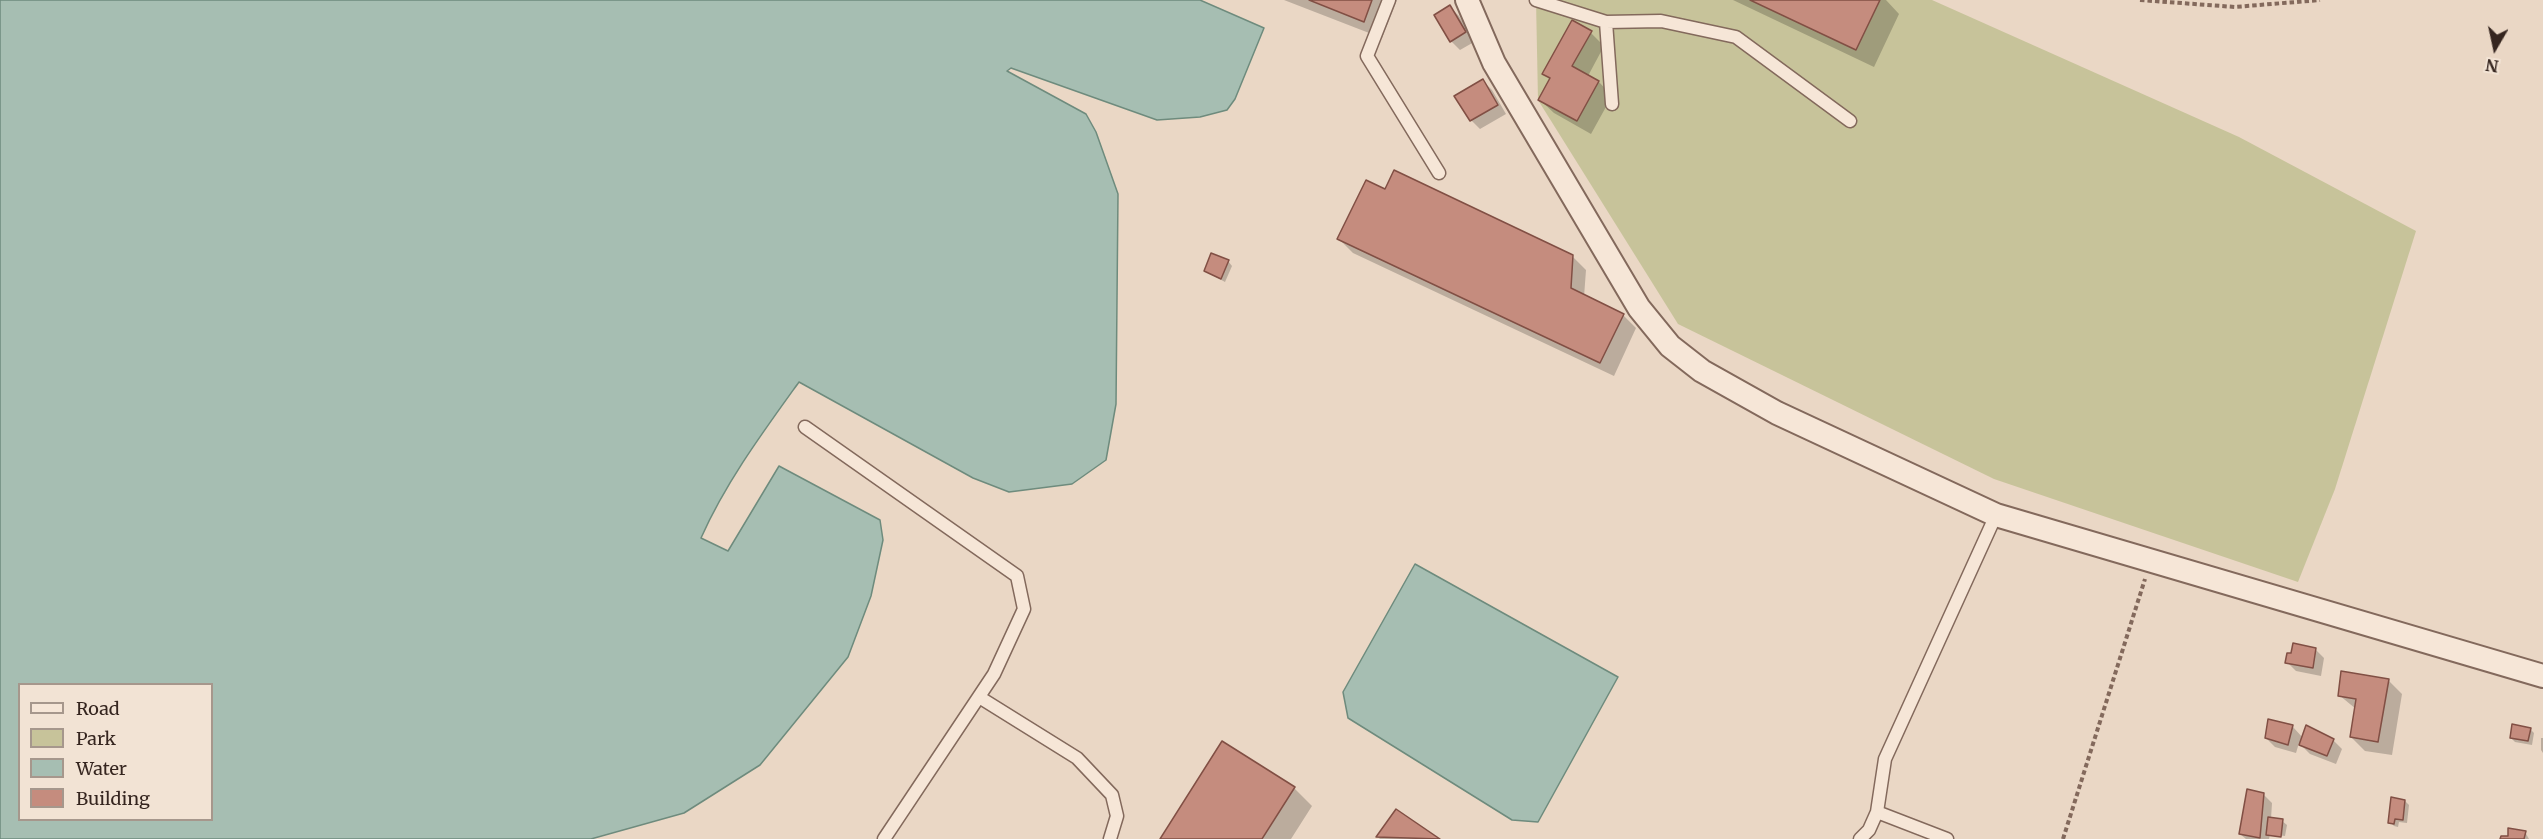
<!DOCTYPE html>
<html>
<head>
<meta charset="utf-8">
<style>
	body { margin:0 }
	#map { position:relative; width:2543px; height:839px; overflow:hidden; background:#ead7c5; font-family:Merriweather,serif }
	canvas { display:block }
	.legend { position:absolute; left:18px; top:683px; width:195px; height:138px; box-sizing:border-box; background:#f2e3d4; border:2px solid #a6978c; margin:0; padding:8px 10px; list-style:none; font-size:18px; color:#35251f }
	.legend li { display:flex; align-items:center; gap:12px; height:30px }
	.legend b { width:30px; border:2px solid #a6978c }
	.north { position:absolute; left:2465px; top:18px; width:60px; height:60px; -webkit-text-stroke:4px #f2e3d4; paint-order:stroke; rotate:189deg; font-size:16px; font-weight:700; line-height:24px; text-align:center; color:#35251f }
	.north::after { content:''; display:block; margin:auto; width:21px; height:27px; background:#35251f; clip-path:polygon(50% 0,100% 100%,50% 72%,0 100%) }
</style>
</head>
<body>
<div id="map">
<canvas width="2543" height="839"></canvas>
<ul class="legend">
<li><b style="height:8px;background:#f6e6d7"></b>Road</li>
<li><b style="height:16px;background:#c7c39a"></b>Park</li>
<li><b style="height:16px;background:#a6beb2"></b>Water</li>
<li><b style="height:16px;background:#c58c7e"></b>Building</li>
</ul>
<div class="north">N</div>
</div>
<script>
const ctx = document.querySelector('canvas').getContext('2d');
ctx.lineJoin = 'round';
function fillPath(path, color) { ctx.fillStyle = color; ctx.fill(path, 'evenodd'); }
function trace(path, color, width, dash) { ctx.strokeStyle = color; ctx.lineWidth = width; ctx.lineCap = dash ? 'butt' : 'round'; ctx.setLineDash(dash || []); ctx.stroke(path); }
const green = new Path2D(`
	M1536,0H1932L2239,137L2416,231L2335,489L2298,582L1994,479L1678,324L1538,100Z`);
const water = new Path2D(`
	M0,0H1200L1264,28L1235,99L1227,110L1200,117L1157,120L1011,68L1007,71L1086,114L1096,132L1118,194L1116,404L1106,460L1072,484L1009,492L973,478L799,382C763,432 726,482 701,538L728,551L779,466L880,520L883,540L871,596L848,657L760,765L684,813L591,839H0ZM212,684V820H20V684Z
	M1415,564L1618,677L1538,822L1512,820L1348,718L1343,692Z`);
const shadow = new Path2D(`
	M1284,0H1397L1382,38Z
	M1733,0H1886L1899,14L1874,67Z
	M1450,7L1459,16L1474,42L1460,50L1451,41L1436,16Z
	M1591,33L1604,46L1588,76L1599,82L1612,96L1591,134L1554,113L1540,100L1551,80L1544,74Z
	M1483,81L1492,90L1506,114L1480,129L1471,120Z
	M1339,239L1572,256L1586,270L1584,297L1623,315L1636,328L1614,376L1353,253Z
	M1228,261L1232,266L1225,282L1205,271Z
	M2315,649L2324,658L2321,676L2296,671L2287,662Z
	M2388,680L2402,694L2392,755L2365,751L2351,737L2356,709L2339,695Z
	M2293,727L2303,738L2333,740L2342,749L2336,764L2310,754L2299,743L2296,753L2275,747L2266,738Z
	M2530,729L2534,733L2532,745L2515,742L2511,738Z
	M2541,738H2543V753L2541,750Z
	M1294,788L1312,806L1291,839H1162Z
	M2263,794L2272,803L2271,819L2282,821L2287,825L2285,836L2270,834L2269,839H2246L2240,834Z
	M2405,801L2409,805L2407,823L2399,822L2398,827L2394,826L2390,822Z
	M1397,811L1437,839H1380L1378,837Z
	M2525,832L2529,839H2502L2510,838Z`);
const building = new Path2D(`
	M1309,0H1372L1364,22Z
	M1750,0H1880L1856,50Z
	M1450,5L1466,32L1450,42L1434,15Z
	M1572,20L1592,31L1572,66L1599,81L1577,121L1538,100L1550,78L1542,74Z
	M1483,79L1498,105L1470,121L1454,96Z
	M1394,170L1573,255L1571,288L1624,314L1600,363L1337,239L1366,180L1385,189Z
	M1211,253L1229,260L1221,279L1204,271Z
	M2293,643L2316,648L2313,668L2285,663L2287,653H2291Z
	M2341,671L2389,679L2378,742L2350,737L2356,699L2338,696Z
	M2268,719L2293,725L2288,745L2265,738Z
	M2512,724L2531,728L2528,741L2510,738Z
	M2306,725L2334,739L2327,756L2299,745Z
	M1222,741L1295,787L1262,839H1160Z
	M2247,789L2264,793L2260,838L2239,834Z
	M2391,797L2405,800L2403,820L2395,819L2394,824L2388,823Z
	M1396,809L1440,839L1376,837Z
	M2268,817L2283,819L2281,837L2266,835Z
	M2508,828L2526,831L2524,839H2500L2501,836H2508Z`);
const path = new Path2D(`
	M2140,0L2235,7L2320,0
	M2063,839L2145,579`);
const lane = new Path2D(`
	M1389,0L1367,56L1439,173
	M1536,0L1606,22L1612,104
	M1606,22L1661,21L1736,37L1850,121
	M805,427L1017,576L1024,609L994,674L884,839
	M979,697L1077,758L1112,795L1117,816L1110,839
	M1877,812L1947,839
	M1860,839L1869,830L1877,812L1885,759L1996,515`);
const street = new Path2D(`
	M1467,0L1494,63L1639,308L1670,346L1702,371L1777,413L1996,515L2543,676`);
fillPath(green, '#c7c39a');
fillPath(water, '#a6beb2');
trace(water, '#6e8b7d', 1.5);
fillPath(shadow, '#0003');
fillPath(building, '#c58c7e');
trace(building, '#814f44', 1.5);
trace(lane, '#83695c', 15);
trace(street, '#83695c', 26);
trace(path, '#83695c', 4, [4.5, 3]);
trace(lane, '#f6e6d7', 12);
trace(street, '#f6e6d7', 22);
</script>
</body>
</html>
